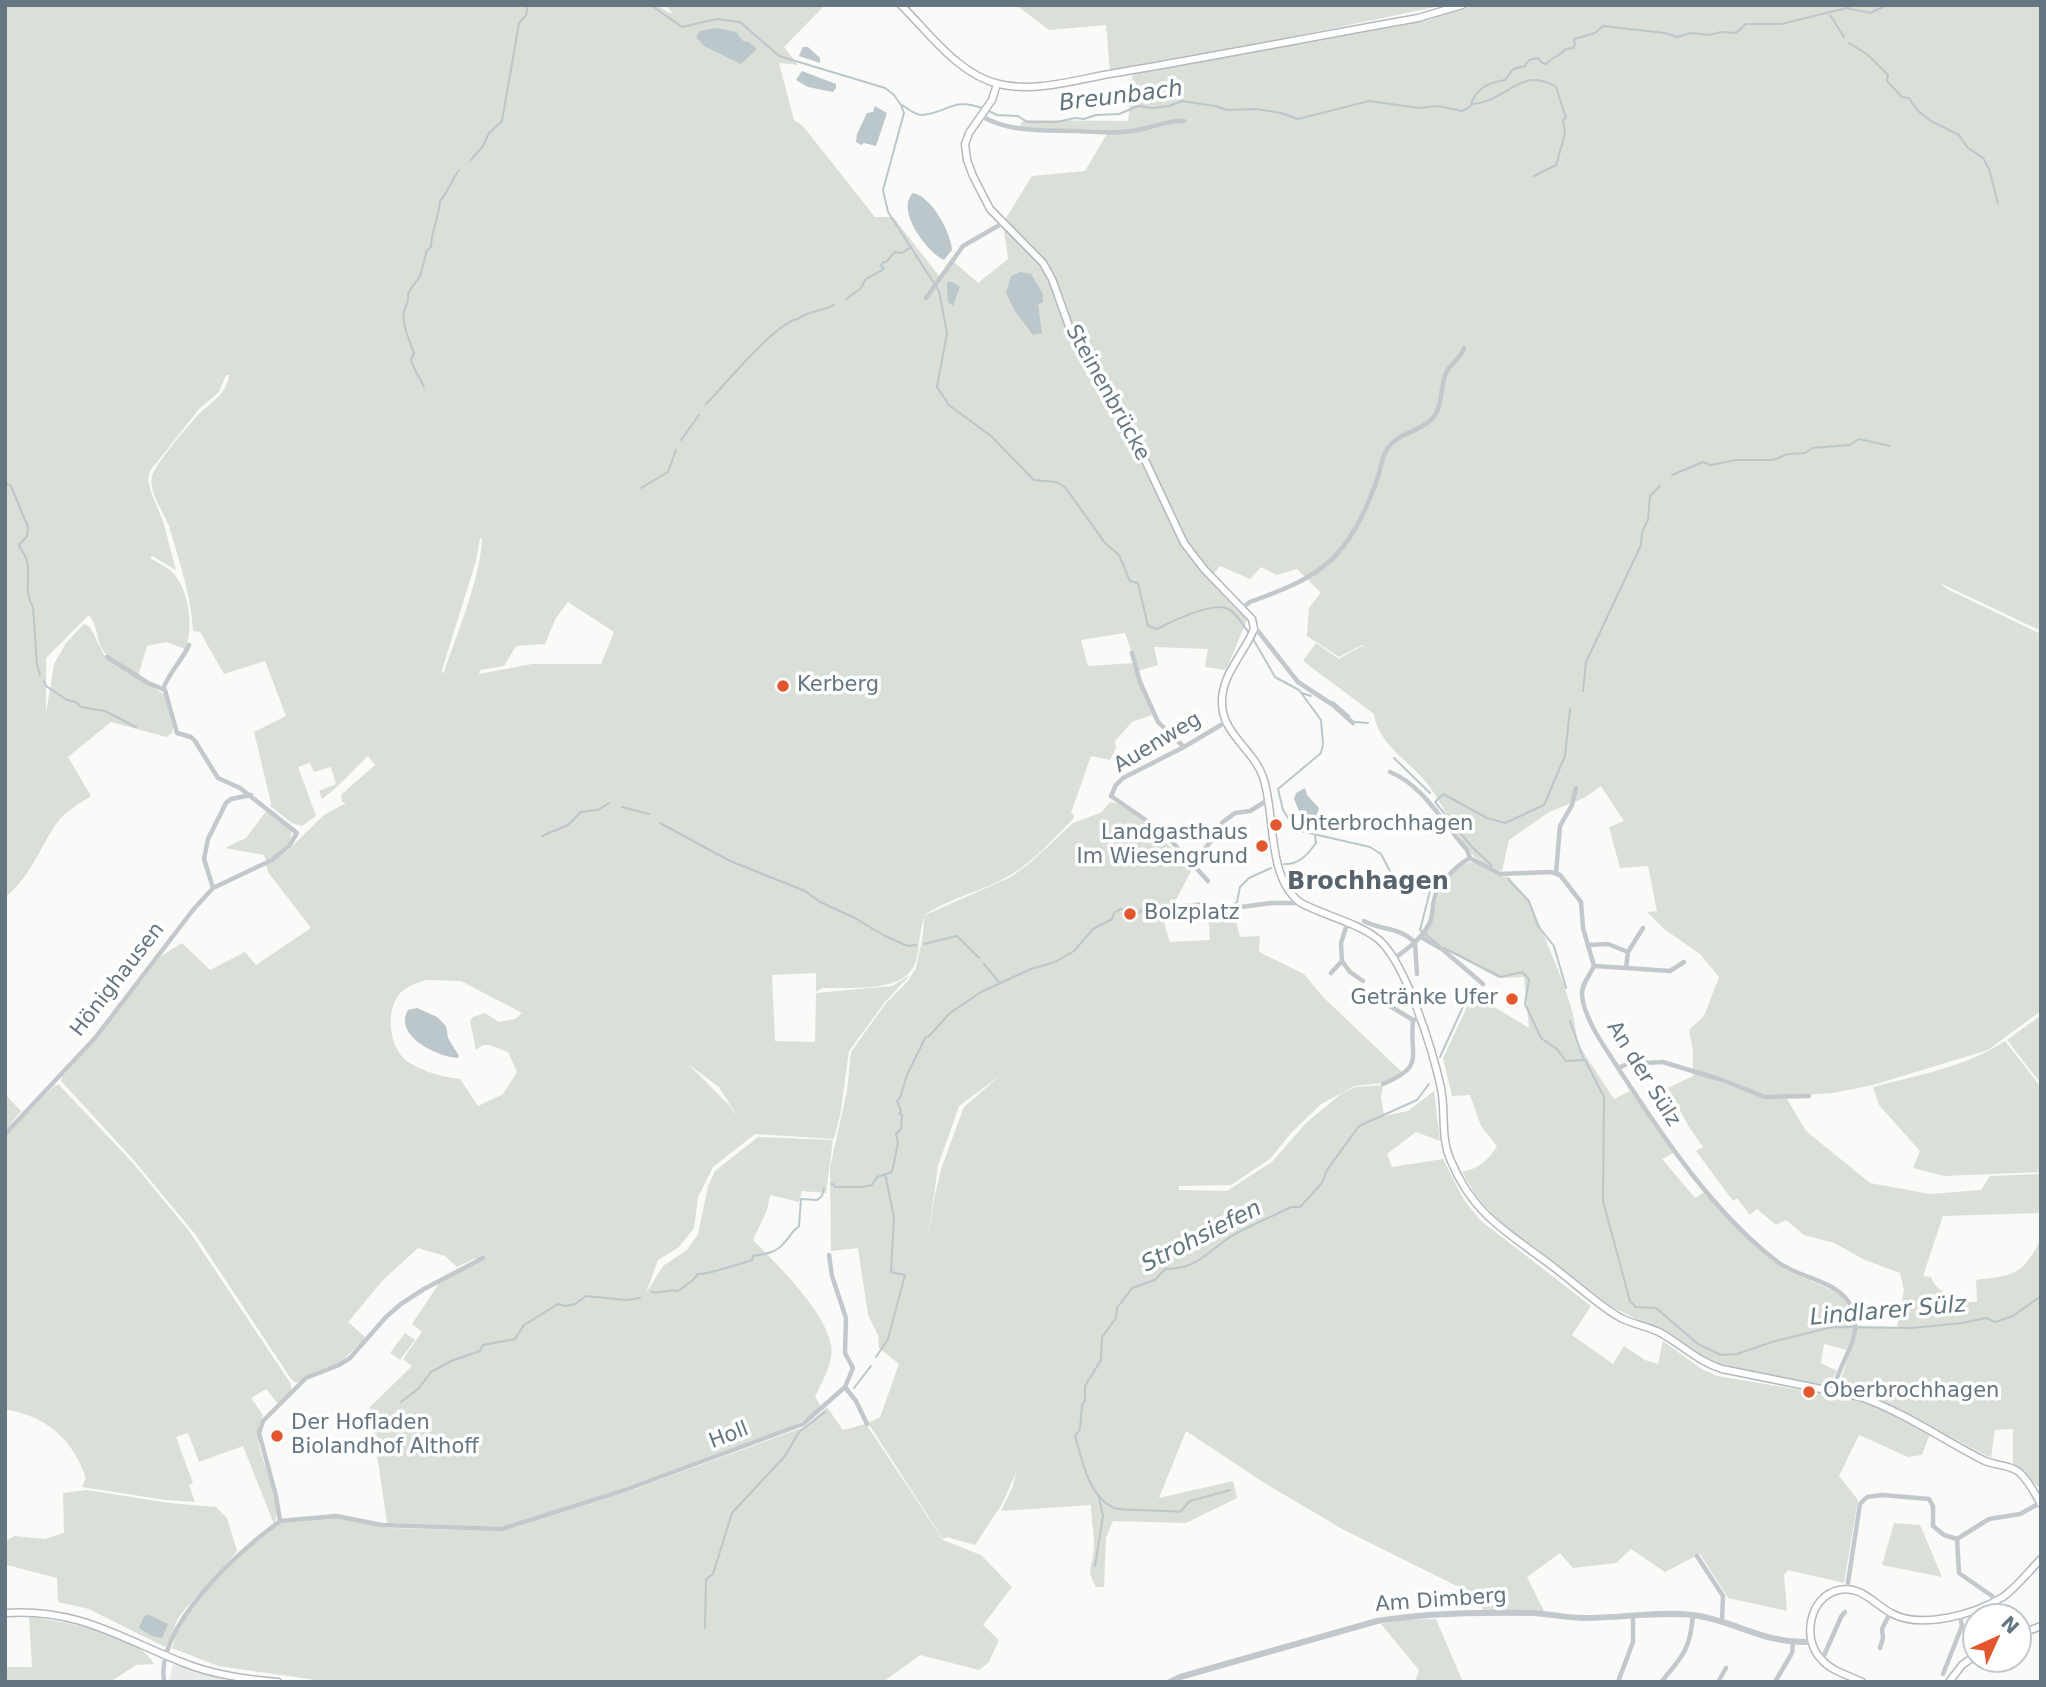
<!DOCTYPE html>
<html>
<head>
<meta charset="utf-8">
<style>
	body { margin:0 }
	#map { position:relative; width:2046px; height:1687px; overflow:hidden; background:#fafaf8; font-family:"DejaVu Sans",sans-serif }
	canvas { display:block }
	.frame { position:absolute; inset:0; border:7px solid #657683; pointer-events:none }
	.north { position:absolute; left:1962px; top:1603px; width:70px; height:70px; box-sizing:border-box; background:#fff; border:2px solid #c1c8cd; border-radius:50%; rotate:45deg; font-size:19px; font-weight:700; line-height:28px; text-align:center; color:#657683 }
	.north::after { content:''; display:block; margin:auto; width:24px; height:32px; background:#e4572e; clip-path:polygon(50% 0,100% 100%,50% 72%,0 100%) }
</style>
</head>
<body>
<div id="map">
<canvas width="2046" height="1687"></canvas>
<div class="frame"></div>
<div class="north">N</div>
</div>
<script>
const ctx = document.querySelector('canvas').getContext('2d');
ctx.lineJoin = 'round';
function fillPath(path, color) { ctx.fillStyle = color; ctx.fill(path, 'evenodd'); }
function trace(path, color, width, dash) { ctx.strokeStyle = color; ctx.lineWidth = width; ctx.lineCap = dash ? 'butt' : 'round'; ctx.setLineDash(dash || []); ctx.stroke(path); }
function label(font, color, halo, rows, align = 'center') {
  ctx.font = font + ' "DejaVu Sans",sans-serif'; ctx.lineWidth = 7; ctx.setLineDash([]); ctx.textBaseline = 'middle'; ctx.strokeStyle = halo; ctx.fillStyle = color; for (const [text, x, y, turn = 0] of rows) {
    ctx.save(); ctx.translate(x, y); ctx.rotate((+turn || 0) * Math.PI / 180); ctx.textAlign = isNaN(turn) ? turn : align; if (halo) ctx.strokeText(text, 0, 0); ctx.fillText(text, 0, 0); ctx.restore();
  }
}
const built = new Path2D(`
	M173,1664L196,1672L233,1682H169Z`);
const green = new Path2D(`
	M5,5H656L670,13L673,12L670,11L666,5H825L784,47L798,65L779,63L794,120L802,125L875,217H893L939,276L953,261L978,283L1008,259L1003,223L1032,176L1085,171L1108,132L1029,129L1019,127L1024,120L1128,121L1133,70L1430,20L1461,5H2041V631L1940,583L1947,589L2041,634V1011L1988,1050L1873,1085L1833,1093L1773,1097L1693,1071V1051L1689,1030L1704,1016L1719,977L1700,954L1664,929L1647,912L1657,911L1648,866L1620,868L1609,827L1624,821L1601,786L1584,798L1549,812L1509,840L1502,871C1491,868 1477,860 1470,852C1453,830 1443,803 1426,782C1408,760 1378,744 1374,714L1303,661L1316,643L1339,659L1362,646L1370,650L1362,645L1339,657L1307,636L1309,608L1322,591L1320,592L1297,569L1277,575L1261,567L1250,579L1220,566L1212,576L1242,608L1247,620L1226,670L1205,667L1208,649L1154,647L1158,665L1138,671L1125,633L1081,640L1088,666L1134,663L1152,715L1132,722L1115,741L1116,748L1110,760L1091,756L1071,813L1074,815L1073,819C1054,838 1035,860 1012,874C985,891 951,897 923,916L1011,877L1031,862L1073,823L1102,812L1110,802L1117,803L1161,833L1159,835L1190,868L1193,867L1172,908L1164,911L1165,927L1170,942L1210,940L1208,911L1233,910L1240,937L1260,936L1259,952L1304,974L1323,997L1403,1073L1382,1083L1355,1086L1321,1104L1291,1133L1270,1159L1231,1185L1179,1186V1190L1227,1191L1273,1161L1305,1124L1342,1093L1356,1087L1383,1085L1381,1097L1384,1116L1408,1111L1434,1091L1440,1141L1416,1132L1387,1154L1392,1167L1443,1159L1464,1200L1481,1221L1591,1306L1572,1335L1613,1364L1624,1346L1645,1360L1658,1364L1663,1341L1700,1368L1717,1376L1861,1400L1896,1413L1931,1431L1922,1455L1908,1457L1859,1435L1839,1476L1858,1500L1844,1583L1788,1570L1784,1575L1787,1611L1728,1598L1700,1554L1665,1572L1631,1549L1616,1563L1573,1568L1560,1553L1527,1577L1544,1611H1485L1465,1590L1344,1530L1266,1484L1186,1431L1159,1498L1233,1481L1237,1498L1186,1523L1113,1521L1106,1538L1104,1587H1096C1087,1568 1090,1574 1093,1556C1096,1540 1091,1521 1091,1505L1001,1511L1013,1486L1016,1473L1002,1504L975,1545L947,1537L943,1539L868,1423L880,1417L899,1364L879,1348L878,1335L868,1315L858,1248L831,1251L830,1167L847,1091L851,1052L886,1003L908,981L916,968L923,935L924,917C919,932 920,947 916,961C906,994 850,987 822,988L816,992V973L772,975L775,1041L815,1042L816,993L892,986L910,975L885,1002L849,1051L840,1116L834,1139L755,1134L713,1167L698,1197L694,1228L679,1247L658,1260L646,1293L663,1266L687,1250L698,1234L708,1186L715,1171L758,1137L833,1140L826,1193L802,1191L799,1202L770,1195L767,1210L753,1240C777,1264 825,1311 831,1345C834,1362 822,1382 815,1397L822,1408L797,1424L697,1464L503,1527L387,1523L370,1407L412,1366L403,1359L422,1332L412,1324L440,1282L475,1264L476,1258L457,1267L445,1256L418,1248L383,1280L348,1322L366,1338L338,1364L296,1383L291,1379L195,1234L131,1157L61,1081L62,1077L96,1039L160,957L182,943L210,970L245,952L256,965L311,928L268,872L266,864L285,853L324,815L346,803L342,802L341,795L375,765L368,756C352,771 339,787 322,799L319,791L336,784L331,767L314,772L310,763L298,767L316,816L302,826L292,823L270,806L271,803L254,732L286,716L265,661L224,674L200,632L193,631C192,599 178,557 169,526C164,512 148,492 152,476C155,464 187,427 197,416C210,402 226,396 229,375H226L219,392L199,409L150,471L148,480L151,492L163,521L176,570L152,556L150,558C158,563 172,569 177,578C189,595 194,630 185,649L166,642L147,646L139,673L142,678C129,670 108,661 101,647C96,635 97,625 89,615L46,658V713L54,664L66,643L84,624L90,627L104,655L165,695L173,726L172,733L166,737L111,722L68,757L91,796C79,804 65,811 56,824C40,848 29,879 5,897ZM1074,325L1134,423L1177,527L1111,392L1070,328ZM480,538L482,539C480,580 457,633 444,672L441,673L476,561ZM568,602L614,632L601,664H532L479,674L480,670L504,666L516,646L545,644L556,618ZM426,980L461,981L522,1013L515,1019L499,1022L485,1013L473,1017L470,1021L476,1050L483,1045H489L508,1052L517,1072L503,1094L478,1106L460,1079C442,1077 424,1072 408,1062C390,1049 385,1014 398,996C404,987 416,983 426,980ZM688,1064L719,1087L739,1119L729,1105ZM1001,1075L964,1107L942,1166L935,1194L927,1243L938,1166L959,1106Z
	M1016,5H1445L1272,41L1110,71L1106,25L1049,30Z
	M267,810L291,829C294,846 278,853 266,861L264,855L225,848L246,838Z
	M1470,862C1485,864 1493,877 1509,877L1531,904L1563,982L1573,1014L1578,1044L1614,1099L1630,1091L1675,1152L1662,1159L1695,1198L1706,1191L1738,1229L1784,1269L1841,1294L1850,1308L1854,1326L1897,1327L1904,1290L1900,1273L1865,1260L1834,1243L1804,1235L1786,1220L1776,1225L1757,1209L1750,1215L1737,1198L1733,1201L1696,1151L1703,1147L1689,1127L1668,1088L1693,1076V1073C1723,1081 1758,1100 1787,1099L1806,1131L1870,1183L1930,1194L1981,1190L1990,1176L2041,1174V1213L1943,1216L1923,1276L1931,1277C1937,1294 1960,1303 1977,1302L1976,1280C2014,1275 2022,1276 2041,1239V1483L2038,1487L2013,1463V1429L1995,1430L1991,1458L1895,1407L1838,1388L1855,1338H1851L1846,1350L1824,1344L1821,1363L1837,1371L1830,1382V1388L1707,1361L1667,1333L1609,1306L1504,1226L1477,1197L1462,1172C1478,1169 1489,1160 1497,1146L1481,1126L1470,1095L1452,1096L1443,1058L1473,994L1529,1028L1524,977L1498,978L1423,937C1440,907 1432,879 1470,862Z
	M2041,1015V1084L2007,1040Z
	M2005,1041L2041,1087V1172L1944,1176L1913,1168L1920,1151L1879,1105L1873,1087C1918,1075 1966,1067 2005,1041Z
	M55,1085H59L133,1163L189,1231L291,1384V1391L278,1404L266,1389L251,1398L263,1415C261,1420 259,1426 258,1431C256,1460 286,1498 274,1524L243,1446L199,1462L188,1433L176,1437L193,1483L189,1485L195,1502L166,1500L82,1487L86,1478C72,1438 47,1417 5,1409V1135Z
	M5,1094L21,1111L5,1131Z
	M405,1333L415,1340L400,1360L390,1353Z
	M827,1407L843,1430L866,1424L943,1540L981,1555L1012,1587L983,1625L999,1640L989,1662L979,1670L920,1655L883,1682H330L218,1666L172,1648L176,1635L190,1609L240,1554L280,1523L336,1517L389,1528L504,1531L624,1493L804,1427Z
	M87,1490L169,1503L216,1507L227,1518L237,1551C219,1575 196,1594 179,1617C173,1626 172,1639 165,1647L89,1609L58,1602L57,1578L7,1565L5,1541L15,1536L45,1539L64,1533L63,1493Z
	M1894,1523L1920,1525L1942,1577L1882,1565Z
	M29,1617C61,1621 138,1633 154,1664L136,1665L110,1682H5V1667H32Z
	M1436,1619L1463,1682H1415L1419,1670L1381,1624L1401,1620Z`);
const water = new Path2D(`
	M716,28L736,32L743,41L749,42L757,49L741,64L704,46L696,37L700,31Z
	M803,47H808L820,58V63L799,56Z
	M802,71L836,84V88L833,92L808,87L796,80Z
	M875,106L887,113L876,146L864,143L861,145L856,142L857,134L867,113L873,112Z
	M913,193C931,196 951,232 952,250L944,260C927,252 895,210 913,193Z
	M1020,272L1031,274L1043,294V302L1038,304L1042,333L1033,335L1015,311L1006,293L1011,276Z
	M947,282H952L960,287L953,306L948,302Z
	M1305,788L1307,795L1319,808L1315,820L1310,822L1302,818L1294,799L1296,793Z
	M417,1008L437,1017L446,1026L448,1038L459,1056L458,1058C438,1057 393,1036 408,1010Z
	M147,1614L168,1624L162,1638L152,1636L139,1628L143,1618Z`);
const stream = new Path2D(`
	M651,5L682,27L717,19L740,22L779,56L885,88L894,95L901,105L904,113L883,190L888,212L939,291L947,333L937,387L949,405L991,436L1034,480L1056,482L1065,487L1105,543L1119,555L1130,581L1138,583L1148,626L1157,629C1172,621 1210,603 1226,608C1235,611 1243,625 1249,633
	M1830,15L1844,37
	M1849,43L1868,55L1888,75L1887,81L1902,97L1909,98L1917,110L1931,121L1959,135L1968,148L1983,158L1989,169L1998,203
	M1472,104C1507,102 1521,65 1556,87L1566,118L1563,120L1565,134L1556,165L1534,176
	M902,105C908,109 915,115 922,115C948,113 952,97 982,108
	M987,110L997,115L1018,116L1027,122H1057L1075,118L1084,119L1096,115L1119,114L1138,106L1153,108L1169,106L1182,101L1215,106L1227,110L1256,109L1281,113L1298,119L1369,101L1419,108L1438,106L1462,111L1470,107C1476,88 1487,83 1505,80L1513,69L1525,66L1529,60L1538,58L1542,63L1546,64C1552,57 1560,56 1566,49L1573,48L1575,45L1574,39L1595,33L1603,26L1665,33L1677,37L1691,33L1710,35L1721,32L1736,33L1746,24H1781L1847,8L1870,13L1887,5
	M471,160L483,146L489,133L502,121L519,23L526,15L528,5
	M846,299L860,289L866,279L884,269L881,266L883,262H886L895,252L902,253L911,247
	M424,387C420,377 414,371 411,360L414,353C410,341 401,323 404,311C407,303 409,302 408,293L420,276L427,250L431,247C431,231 439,218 440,201C448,192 452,180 459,170
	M706,404C723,387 778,320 798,319C809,310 822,312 834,305
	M681,440L699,415
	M1672,475L1703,462L1711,465L1736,460H1773L1788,454L1805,453L1812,448L1850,445L1859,439L1890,446
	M5,483L11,486L28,527L27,536L19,545C21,551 26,555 27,561C31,578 23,590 33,607L37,665L40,675
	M641,488L668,472L676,450
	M1252,637L1275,677L1299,690L1321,720L1323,744L1321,753L1278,789L1283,810L1296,830L1370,847L1381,854L1393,877L1426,882L1431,887L1420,930L1439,945
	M44,681L46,686L67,700L76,702L81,707L105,711L136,727
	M1583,691L1586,662L1641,545L1642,532L1648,520L1650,496L1660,486
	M1302,693L1311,696
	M1333,702L1349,716
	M1355,722L1368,723
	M1394,758L1430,793
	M622,807L649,814
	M660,823L730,861L805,891L820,902L855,918L883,935L908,946L916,945
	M542,836L568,825L581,812L598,810L609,803
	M1284,864C1299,865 1308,854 1316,843L1315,836
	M1492,866L1471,846L1435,802L1443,794L1487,818L1505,823L1544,805L1565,756L1570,709
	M1508,879L1529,901L1538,926L1554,946L1566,988
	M1180,905L1206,903L1211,907L1233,905L1237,902L1240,887L1249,878L1271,868
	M924,944L957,936L979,958
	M1444,948L1501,977L1522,972L1529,979L1525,1004L1541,1038L1557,1049L1566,1061L1585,1060L1604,1097L1603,1201L1630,1301L1636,1307L1656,1308L1698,1344L1721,1355L1737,1354L1775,1341L1833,1327L1912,1328L1962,1323L1986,1318L1995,1322L2013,1316L2041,1296
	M984,964L999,982
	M1570,1021L1584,1060
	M1440,1057L1471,989
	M831,1184H833L835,1187H862L872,1185L877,1177L892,1172L898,1143L896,1134L901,1129L902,1115L899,1114L901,1111L897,1101L900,1098L907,1075L925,1038L929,1036L950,1013L981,992L1031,969L1055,962L1074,951L1093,929L1112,919L1114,913L1121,909L1139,913L1142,910L1150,912L1154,909L1171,908
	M651,1292C661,1294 668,1289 678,1291L693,1280L698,1274C705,1275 743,1263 752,1260L753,1256C765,1254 776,1253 784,1243C790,1237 792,1231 799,1226L801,1199L817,1200L822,1196L824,1188
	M876,1357L888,1339L905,1275L891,1272L894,1217L885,1174
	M854,1388L871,1366
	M401,1402L418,1389L431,1372L451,1361L480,1351L483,1345L515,1339L524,1325L558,1304L565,1306L575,1304L586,1296L627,1300L640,1298
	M1230,1490L1190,1501L1180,1512C1166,1510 1122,1511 1114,1508C1089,1497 1082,1460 1075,1436L1080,1429L1082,1405L1085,1400V1386L1101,1360L1102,1337L1116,1318L1117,1308L1132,1288L1155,1280L1165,1269C1199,1269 1207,1251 1232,1236C1251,1225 1271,1217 1291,1207H1300L1322,1183L1327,1170L1359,1126L1417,1100L1429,1084
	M1095,1566L1103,1516L1099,1498
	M705,1628L706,1579L713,1574L732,1513L785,1456L799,1432L825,1412`);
const minor = new Path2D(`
	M981,116C1011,133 1043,130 1077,131C1096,132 1112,134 1131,131C1150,129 1165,120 1184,121
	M926,298L963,246L1003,223
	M1242,608L1250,602C1314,579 1343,564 1370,498C1373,490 1377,482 1379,473C1381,467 1382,459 1385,453C1395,431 1423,433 1435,415C1443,404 1440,386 1446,373C1450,363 1461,359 1464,348
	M1254,626L1298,682L1333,705L1353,723
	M1132,653L1140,682L1158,722L1184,747
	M163,689C169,672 182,661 189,645
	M1390,772C1423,785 1444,824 1467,850L1470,858
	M1192,863L1208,845L1223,822L1235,813L1250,811L1268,800
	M1556,873L1560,826L1572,805L1576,788
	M1208,881L1163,832L1111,796L1116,785L1123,778L1184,747L1226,722
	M213,888L204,859L208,839L226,803L231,799L251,795
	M1176,909L1219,910L1271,903H1301
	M1364,921C1382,931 1397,926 1415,942L1417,974
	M1421,937L1442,949L1483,984
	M1589,945L1608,944L1628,952L1626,968L1594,966
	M1628,952L1643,928
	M1395,958C1408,948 1423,938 1430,922C1433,915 1432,907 1434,900C1437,884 1456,866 1470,858L1500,874L1551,872L1560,875L1581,902L1583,928L1594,966C1590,975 1581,985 1582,995C1584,1020 1607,1050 1620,1071C1663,1137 1715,1215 1779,1263C1803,1280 1841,1280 1853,1310C1864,1335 1837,1367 1833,1391
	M1342,961L1350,972L1363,981
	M1626,968L1670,971L1684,962
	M1331,973L1342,961L1341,943L1347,924
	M1385,1003L1413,1020
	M1618,1068L1627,1064L1663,1062L1722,1080L1765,1097L1809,1096
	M1383,1084C1426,1066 1409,1058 1413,1020L1419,1018
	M5,1134L95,1038L193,910L213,888L272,860L289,846L297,833L240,788L218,778L195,741L191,737L177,733L165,690L148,683L107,657
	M1855,1314L1877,1310L1895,1303
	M845,1387L856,1401L867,1424
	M280,1521L336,1516L382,1525L502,1529L625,1490L803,1424L845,1387L853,1368L845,1353L846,1318L832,1276L829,1255
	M1957,1539L1959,1573L1992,1596L1995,1601
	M1697,1556L1723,1596L1722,1620
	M1847,1589L1860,1504L1867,1497L1882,1495L1929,1499L1933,1506V1526L1944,1535L1957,1539L1989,1519L2020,1514L2040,1503
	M1880,1648L1883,1638L1882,1629L1890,1613
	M1822,1660L1841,1617L1845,1612
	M1943,1674L1962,1626L1960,1615
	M164,1682C155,1626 239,1551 280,1521L276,1496L259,1433L263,1421L306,1378L339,1365L350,1358L386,1317L401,1304L424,1289L483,1258
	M1618,1682L1633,1642V1616
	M1661,1682C1683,1656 1690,1650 1693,1615
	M1718,1682L1726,1668
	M1775,1682L1792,1653L1793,1643`);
const tertiary = new Path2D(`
	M1170,1682L1180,1677L1377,1621C1425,1613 1484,1612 1532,1613C1550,1614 1568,1618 1586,1618C1622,1618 1656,1611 1693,1615C1737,1621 1763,1644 1811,1642`);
const secondary = new Path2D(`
	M901,5C929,33 959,75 999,84C1036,93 1078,79 1115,73C1216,56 1317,36 1418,18L1462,5
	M997,84L992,100L969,133L965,144L967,160L973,176L990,209L1043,263L1052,279L1070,329L1111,392L1126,420L1184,543L1204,569L1252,619L1254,629C1244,654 1221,675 1222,703C1222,734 1254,750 1263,777C1276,814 1266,878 1301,903C1325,916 1356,922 1378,939C1406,962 1433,1052 1441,1088C1446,1113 1440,1137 1451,1161C1474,1217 1511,1234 1556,1269C1577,1285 1597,1304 1619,1317C1632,1324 1646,1326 1659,1332C1681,1344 1697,1361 1722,1369L1861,1397C1905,1413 1942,1439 1983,1460C1994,1466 2009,1464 2019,1472C2029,1481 2035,1494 2041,1504
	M5,1613C78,1608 120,1638 184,1663C214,1675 246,1679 278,1682
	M2018,1635L2041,1626
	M1862,1682C1848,1675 1831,1671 1821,1659C1801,1638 1810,1596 1839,1590C1861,1585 1874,1604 1891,1613C1921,1630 1975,1614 2003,1597C2017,1587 2029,1571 2041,1559
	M1949,1682L1962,1665L1976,1655`);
const markers = [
	[783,686,7,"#e4572e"],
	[1276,825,7,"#e4572e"],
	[1262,846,7,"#e4572e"],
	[1130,914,7,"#e4572e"],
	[1512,999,7,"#e4572e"],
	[1809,1392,7,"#e4572e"],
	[277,1436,7,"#e4572e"]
];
const streetNames = [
	["Steinenbrücke",1107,393,61],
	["Auenweg",1158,743,-31],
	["Hönighausen",118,980,-52],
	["An der Sülz",1643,1074,58],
	["Holl",729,1436,-21],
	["Am Dimberg",1441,1601,-4]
];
const poiNames = [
	["Kerberg",797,686],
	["Unterbrochhagen",1290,825],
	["Landgasthaus",1248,834,"right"],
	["Im Wiesengrund",1248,858,"right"],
	["Bolzplatz",1144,914],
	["Getränke Ufer",1498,999,"right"],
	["Oberbrochhagen",1823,1392],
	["Der Hofladen",291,1424],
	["Biolandhof Althoff",291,1448]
];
const waterNames = [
	["Breunbach",1121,97,-7],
	["Strohsiefen",1202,1237,-27],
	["Lindlarer Sülz",1888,1312,-5]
];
const quarterNames = [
	["Brochhagen",1368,883]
];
fillPath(built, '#e8e9e9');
fillPath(green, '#dadfd7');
fillPath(water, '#bbc7cb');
trace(stream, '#bbc7cb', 2);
trace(secondary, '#b3babf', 9);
trace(minor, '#c3c8cc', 4.5);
trace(tertiary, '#c3c8cc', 6);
trace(secondary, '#fff', 6);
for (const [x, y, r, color] of markers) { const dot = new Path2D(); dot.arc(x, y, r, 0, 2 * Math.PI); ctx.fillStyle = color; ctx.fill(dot); trace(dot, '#fff', 2.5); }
label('21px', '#657683', '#fff', streetNames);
label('21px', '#657683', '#fff', poiNames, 'left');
label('italic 23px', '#60757c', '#fff', waterNames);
label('bold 24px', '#57646e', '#fff', quarterNames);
</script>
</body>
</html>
